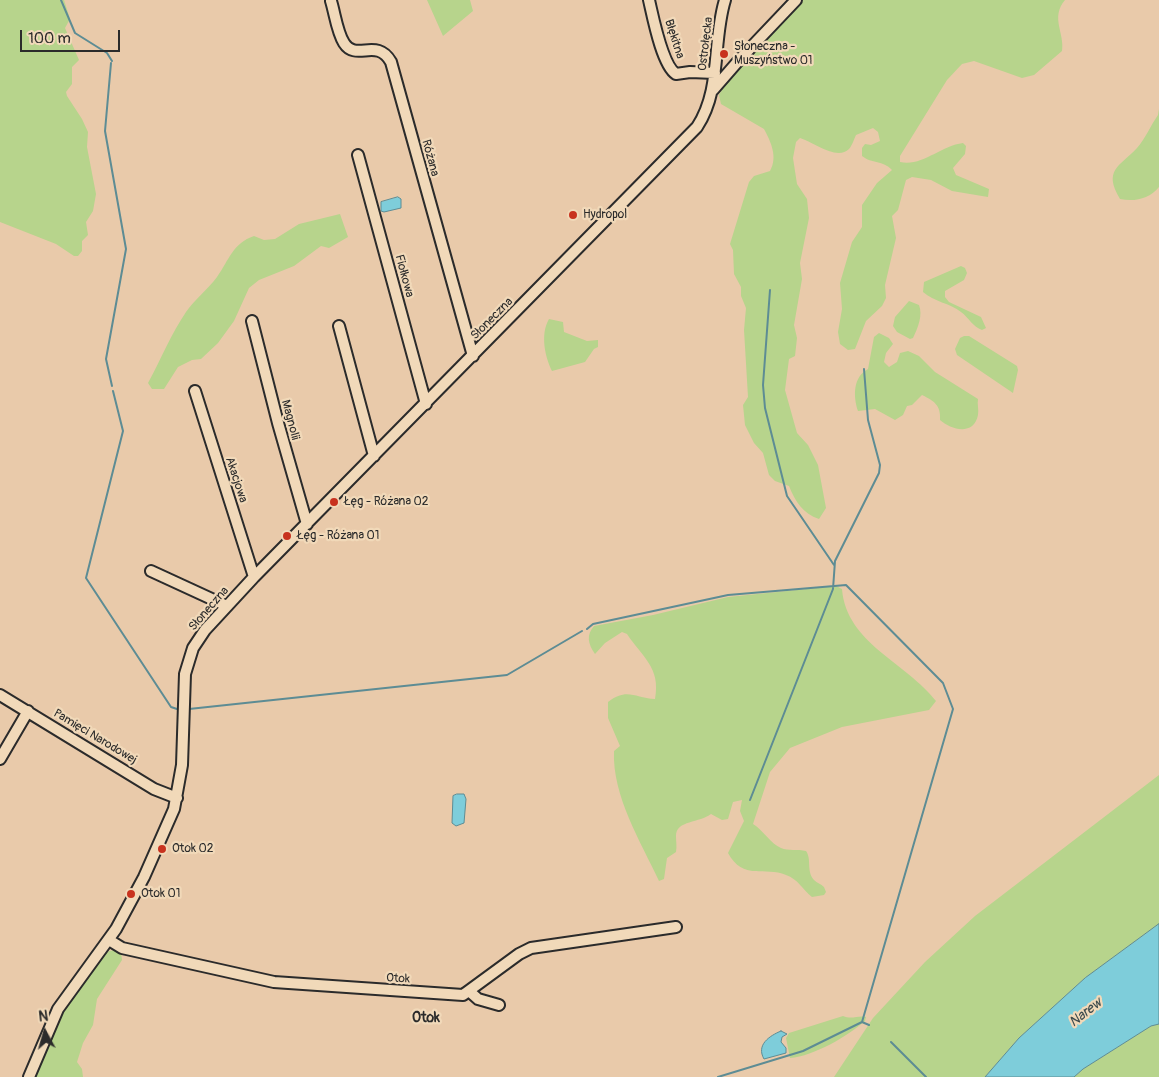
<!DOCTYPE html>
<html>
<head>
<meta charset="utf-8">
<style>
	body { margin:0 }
	#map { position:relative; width:1159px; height:1077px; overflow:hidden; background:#e9caaa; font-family:Pangolin,sans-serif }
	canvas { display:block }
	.north { position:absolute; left:20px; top:1007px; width:50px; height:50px; -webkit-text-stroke:4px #f1d9b9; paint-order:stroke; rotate:354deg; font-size:14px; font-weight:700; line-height:20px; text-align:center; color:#2b2b2b }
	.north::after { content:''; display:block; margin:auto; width:18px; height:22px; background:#2b2b2b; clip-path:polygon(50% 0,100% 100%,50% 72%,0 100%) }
	.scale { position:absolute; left:20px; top:30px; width:100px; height:22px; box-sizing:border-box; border:2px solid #2b2b2b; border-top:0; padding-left:6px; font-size:15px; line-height:18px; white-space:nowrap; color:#2b2b2b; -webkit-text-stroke:4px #f1d9b9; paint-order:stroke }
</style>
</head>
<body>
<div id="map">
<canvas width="1159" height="1077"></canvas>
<div class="north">N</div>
<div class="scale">100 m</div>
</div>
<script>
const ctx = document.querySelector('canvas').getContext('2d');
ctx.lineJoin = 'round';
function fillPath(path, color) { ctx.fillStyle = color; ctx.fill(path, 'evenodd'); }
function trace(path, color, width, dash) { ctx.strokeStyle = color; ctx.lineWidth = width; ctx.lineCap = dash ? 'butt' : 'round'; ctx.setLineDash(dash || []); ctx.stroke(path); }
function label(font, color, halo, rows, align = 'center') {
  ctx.font = font + ' Pangolin,sans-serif'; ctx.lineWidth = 4.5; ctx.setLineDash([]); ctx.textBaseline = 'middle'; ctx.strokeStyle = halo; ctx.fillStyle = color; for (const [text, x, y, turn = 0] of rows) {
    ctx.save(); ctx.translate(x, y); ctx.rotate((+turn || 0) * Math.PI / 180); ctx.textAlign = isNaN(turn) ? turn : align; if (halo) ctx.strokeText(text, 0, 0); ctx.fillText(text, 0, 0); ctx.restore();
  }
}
const green = new Path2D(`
	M0,0H64L70,19L65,28L79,60L72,67V84L66,92L67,96L82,119L88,132L87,147L96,194L93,211L86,222L88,235L82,241V251L78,256H74L56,244L0,222Z
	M427,0H470L473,11L443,36Z
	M800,0H1065C1050,18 1065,33 1062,51L1034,75L1022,78L974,61L962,64L947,80L900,156V162C922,167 940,146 963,143L966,146L965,154L953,168L956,175L989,189L988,197L952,191L931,180L912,177L906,180L898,210L892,216L896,238L885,285L886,298L882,306L866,321L855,349L848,350L840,344L838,332L842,309L840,283L852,242L862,227V205L877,183L892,170C883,160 872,164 862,156V148L865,144L871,145L880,141L878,132L873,128L856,135C854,139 852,146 849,149C837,161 813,142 800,138L796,142L793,158L797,184L807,199L809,218L800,263L802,279L794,325L797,338L795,356L789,359L785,390L797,433L808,445L818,465L826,508L819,519C803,514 795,501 789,486L775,481L769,475L763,453L754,443L745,425L743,405L748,397L744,330L746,308L741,296V287L734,274L733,250L730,244L749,182L754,176L770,171C778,157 771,142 764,129L721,104L719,95L729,77Z
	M1159,109V187C1149,199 1135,202 1120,199C1103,170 1119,167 1137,148C1145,139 1151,125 1158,115Z
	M340,214L348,237L329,248L321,246L294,266L259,280L249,288L234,321L218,343L201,359L192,360L178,367L164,389H152L148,383C161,359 171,334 186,312C195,299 208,289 217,277C229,260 233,243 254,236L264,240L275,239L299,224Z
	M961,266L965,268L967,273L964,280L945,291V297L949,302L981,317L986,328L982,330C973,327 969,318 961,312C950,303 934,302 923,292L924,282Z
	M909,301L919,305C923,315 918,328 913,338L910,339L897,332L893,326L895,317Z
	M549,319L563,322L564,332L587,341L598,340V347L594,349L585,362L552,371C545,357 540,334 549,319Z
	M879,333L889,338L893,344L886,353L884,362L889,367L897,362L900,353L908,351L919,356L935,372L978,399C977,404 979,410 978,415C974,436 951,430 940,420C941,405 934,401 922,395L912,405L907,406L903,415L895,420L875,409L858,411C853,396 853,377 868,369L874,337Z
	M964,336H969L1017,366L1018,370L1013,393L957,355L955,349L960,338Z
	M836,586L842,589C846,643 907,663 936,701L929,710L842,727L790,748L770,772L753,824C763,830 771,844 781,848C788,851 798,849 806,851C812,859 806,871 814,880C817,883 821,884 824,887L826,892L824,895L812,897C803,890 798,879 786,875C765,866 743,881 728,853L744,821L740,811L742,800L733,802L728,819L722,820L711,814C700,823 676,820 676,836C676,842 677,846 676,852L667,858L664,879L659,881C641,842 612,796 614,751L620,746L608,718V702C627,687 635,698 655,699C661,667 642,657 627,634L622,632L605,643L595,654C588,644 586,635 594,626L653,615L728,597Z
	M1159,775V924L1085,978L1019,1038L985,1077H834L873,1018L925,962L975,916Z
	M115,950L121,952L122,960L97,999L93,1025L83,1043L77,1062L82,1069L83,1077H33L66,1005L102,956L109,951Z
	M843,1016C852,1020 858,1015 866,1017L865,1021C848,1036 814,1056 790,1058L786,1038L789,1033Z
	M1159,1024V1077H1074L1083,1069L1151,1026Z`);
const water = new Path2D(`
	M398,197L401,199V208L384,212L381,211V202Z
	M457,794H464L466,799L464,823L456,826L452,823L453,796Z
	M1159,924V1024L1151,1026L1083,1069L1074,1077H985L1019,1038L1085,978Z
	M781,1031L787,1034L782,1037L781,1042L786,1048V1053L764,1059C756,1045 769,1036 781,1031Z`);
const stream = new Path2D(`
	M61,0L75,33L107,53L112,61
	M111,63L105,131L126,249L106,359L112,386
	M770,290L763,385L765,408L787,496L834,565
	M113,391L123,431L86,578L171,707L177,709
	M587,629L593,624L728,595L846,585L943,683L953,709L862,1022L869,1025
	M189,709L507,675L582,631
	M750,800L833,589L835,561L879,473L880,465L868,420L864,369
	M891,1042L926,1077
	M718,1077L803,1051L862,1022`);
const minor = new Path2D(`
	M649,0C653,17 662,65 676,74L690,72L715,73
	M331,1C335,14 337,32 344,43C356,62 377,37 391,62L473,356
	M713,90L740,59L796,0
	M358,155L426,404
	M252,321L278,423L307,524
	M339,326L374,456
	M195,391L254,577
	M151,571L227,606
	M0,695L154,789L177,798
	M0,759L28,711
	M109,940L122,948L274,982L463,995L519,954L531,948L676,927
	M469,991L478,999L499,1005
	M29,1077L58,1009L116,929L144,877L174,809L182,765L185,674L193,648L205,630L254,577L697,127C722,89 712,42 725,0`);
const markers = [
	[724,54,5,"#c8321e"],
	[573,215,5,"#c8321e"],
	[334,502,5,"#c8321e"],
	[287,536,5,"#c8321e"],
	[162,849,5,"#c8321e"],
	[131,894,5,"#c8321e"]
];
const streetNames = [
	["Błękitna",674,39,72],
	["Ostrołęcka",706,44,-83],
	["Różana",430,158,75],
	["Fiołkowa",404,276,75],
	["Słoneczna",492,319,-45],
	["Magnolii",290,420,75],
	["Akacjowa",236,480,72],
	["Słoneczna",209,609,-49],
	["Pamięci Narodowej",95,737,31],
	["Otok",398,979,3]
];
const poiNames = [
	["Słoneczna -",734,47],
	["Muszyństwo 01",734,61],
	["Hydropol",583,215],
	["Łęg - Różana 02",344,502],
	["Łęg - Różana 01",297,536],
	["Otok 02",172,849],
	["Otok 01",141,894]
];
const waterNames = [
	["Narew",1086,1013,-38]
];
const neighbourhoodNames = [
	["Otok",426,1018]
];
fillPath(green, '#b7d48c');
fillPath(water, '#7ecdda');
trace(water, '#5d8c94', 1);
trace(stream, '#5d8c94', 2);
trace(minor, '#2b2b2b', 14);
trace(minor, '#f1d9b9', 10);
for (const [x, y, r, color] of markers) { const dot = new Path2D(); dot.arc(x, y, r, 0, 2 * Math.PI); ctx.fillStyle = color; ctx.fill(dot); trace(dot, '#f1d9b9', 2); }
label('12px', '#2b2b2b', '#f1d9b9', streetNames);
label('12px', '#2b2b2b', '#f1d9b9', poiNames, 'left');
label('italic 14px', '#3c4b4e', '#f1d9b9', waterNames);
label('bold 14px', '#2b2b2b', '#f1d9b9', neighbourhoodNames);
</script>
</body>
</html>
